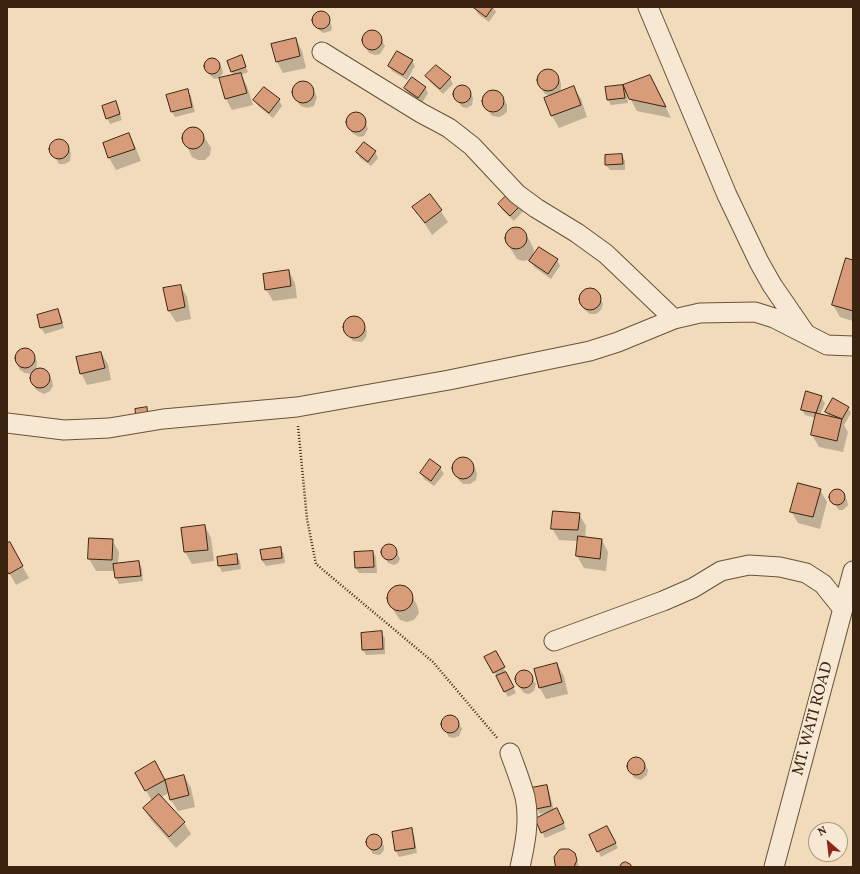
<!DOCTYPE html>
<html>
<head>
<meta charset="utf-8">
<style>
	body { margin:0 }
	#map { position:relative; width:860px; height:874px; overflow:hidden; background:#f1dbba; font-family:Vollkorn,serif }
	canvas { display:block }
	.frame { position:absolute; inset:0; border:8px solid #3b240f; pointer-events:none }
	.north { position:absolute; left:808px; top:822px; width:40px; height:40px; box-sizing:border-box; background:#f6e8d2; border:1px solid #ab9a84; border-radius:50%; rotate:332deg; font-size:11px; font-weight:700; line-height:16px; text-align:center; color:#3b240f }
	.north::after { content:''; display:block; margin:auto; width:14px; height:18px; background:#8f2418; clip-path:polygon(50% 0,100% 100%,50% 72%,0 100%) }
</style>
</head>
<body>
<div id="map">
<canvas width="860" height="874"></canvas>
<div class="frame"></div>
<div class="north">N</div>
</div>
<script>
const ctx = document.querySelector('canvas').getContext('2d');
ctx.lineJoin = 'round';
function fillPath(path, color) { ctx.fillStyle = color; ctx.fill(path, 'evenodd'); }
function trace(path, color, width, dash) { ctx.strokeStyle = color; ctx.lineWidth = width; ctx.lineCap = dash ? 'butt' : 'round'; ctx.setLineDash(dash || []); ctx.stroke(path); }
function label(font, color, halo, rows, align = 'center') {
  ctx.font = font + ' Vollkorn,serif'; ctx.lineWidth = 4; ctx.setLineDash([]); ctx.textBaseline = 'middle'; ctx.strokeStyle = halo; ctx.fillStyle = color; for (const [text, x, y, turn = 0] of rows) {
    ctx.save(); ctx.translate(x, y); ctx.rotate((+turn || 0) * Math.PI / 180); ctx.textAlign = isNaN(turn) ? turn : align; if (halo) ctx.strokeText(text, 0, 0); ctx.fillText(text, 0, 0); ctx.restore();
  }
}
const shadow = new Path2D(`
	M476,7H493L496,12L489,22L478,14L475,8Z
	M317,13H324L328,16L332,27L331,31L323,33L318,29L314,23V18Z
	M374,31L379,34L385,46L380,54L375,55L369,53L362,42L365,33Z
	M296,39L302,51L306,68L283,73L277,62Z
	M241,56L248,72L241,75L247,86L253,105L232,110L226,99L234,76L232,72Z
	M210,60H214L218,62L222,68L223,73L219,78L214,79L210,75L206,69V65Z
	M412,61L415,66L407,80L392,71L389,66Z
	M544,71L553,72L557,77L561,83V89L558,94L574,88L581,99L587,117L559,128L552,116L545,98L551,96L545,94L539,85V76Z
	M427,76L450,78L453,84L443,94L430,82Z
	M305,82L311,85L317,97L314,106L307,108L301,106L299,104L293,91L296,85Z
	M459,86L467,87L473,98L472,105L467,108L462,107L455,97L454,92Z
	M624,86L656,88L671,118L637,111L626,91L628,103L611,105L608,100L606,88Z
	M425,87L428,93L422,103L408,94L405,88Z
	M187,90L191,96L195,112L175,117L172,112Z
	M491,91L500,93L507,105V112L502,116L499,117L492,116L484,105V98Z
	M254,100H279L282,106L273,118L258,106Z
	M116,103L122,120L110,124L107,118Z
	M358,114L363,117L368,129L364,136L359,137L352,133L347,122L352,115Z
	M194,127L200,130L211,148L210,155L205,160H198L192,157L183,138L187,129Z
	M129,135L135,146L141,161L116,170L109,158L104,143Z
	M59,140L64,142L71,153L70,161L65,164H59L51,150V147L54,142Z
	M357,152H375L378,158L371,166L360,158Z
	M622,155L625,161V170H610L606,165Z
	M430,195L448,222L432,235L414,207Z
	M499,205L520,206L523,211L514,221L502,210Z
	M514,228L522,229L524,231L531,243L534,250L532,259L523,261L517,259L506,241V234L511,229Z
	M557,260L560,266L551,279L534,267L531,261Z
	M853,261V321L840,317L833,305Z
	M289,271L295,283L297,298L273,301L266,289Z
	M180,286L187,297L191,319L176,322L169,311Z
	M591,289L594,290L599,295L603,304L601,310L596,314H590L585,310L580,301L581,295L585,290Z
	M58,310L61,316L64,328L45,334L41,328L38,316Z
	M351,318H357L362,322L365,328L367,331L366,337L362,342L353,341L345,331V322Z
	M27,349L32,353L37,361L36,371L44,370L52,380L53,386L50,391L44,394L36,390L31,381L32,374L25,373L20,370L17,364L16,355L20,350Z
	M101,353L108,364L111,380L87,385L81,373Z
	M821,397L825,403L820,415L829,417L826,412L833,400L848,408L851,413L844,425L848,432L843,452L819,447L812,435L816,418L805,415L802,410Z
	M466,458L469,459L473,464L477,473L476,480L470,484H463L458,479L454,473L453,466L457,460Z
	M431,461L440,468L444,474L434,486L424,479L421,473Z
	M820,490L827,502L820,529L798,523L791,511Z
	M834,491H840L847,500L848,505L843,510H839L831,499V495Z
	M579,514L586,526L585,538L602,540L608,552L606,571L584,568L577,556L578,541L559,540L552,528Z
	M205,526L211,538L214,561L192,564L185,552L182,529Z
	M112,540L119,552L118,564L139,562L142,568L143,581L119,584L116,578L115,571H96L89,559Z
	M7,544L16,555L29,578L16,585L7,569Z
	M392,545L395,548L400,559L398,563L394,565L388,563L383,550L385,547Z
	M280,548L284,554L285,563L266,566L262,560L261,551Z
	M373,552L376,557L377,573H359L356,568Z
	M236,555L240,561L241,569L222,572L219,566L218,557Z
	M396,587H404L410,593L417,605L419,613L414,620L407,622L400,620L390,605L388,595L393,589Z
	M381,633L385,638V654L366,655L363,649Z
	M496,652L516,693L508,697L486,657Z
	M557,664L564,676L568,694L546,699L540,688Z
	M522,671L527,672L536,684L534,691L529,694L524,693L516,683V677Z
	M451,716L456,718L462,729L459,736L454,738L449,737L441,724L444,719Z
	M636,758L641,759L648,770L647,775L641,780L634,778L628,766L629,761Z
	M154,763L165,781L184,776L191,788L195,807L178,811L171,800L169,793L161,797L184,823L191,834L176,848L151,820L144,809L152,801L136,773Z
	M546,786L549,791L554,811L560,815L566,829L545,838L536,819L549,812L540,814L537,809Z
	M411,829L414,835L417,853L399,857L396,851L393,832Z
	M610,833L618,848L601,857L590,836Z
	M371,835H376L384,846V850L380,855L373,854L367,843L368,839Z
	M574,854L577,860L579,867H557Z`);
const building = new Path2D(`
	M475,7H493L486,17L474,8Z
	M312 20a9 9 0 1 1 18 0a9 9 0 1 1-18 0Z
	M362 40a10 10 0 1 1 20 0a10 10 0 1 1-20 0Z
	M296,38L300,56L276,62L271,44Z
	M397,51L413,60L403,75L388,66Z
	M242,55L246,67L231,72L227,61Z
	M204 66a8 8 0 1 1 16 0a8 8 0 1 1-16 0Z
	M436,65L451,77L440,89L425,76Z
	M537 80a11 11 0 1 1 22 0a11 11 0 1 1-22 0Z
	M241,73L247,93L225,99L219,78Z
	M650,75L666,107L629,99L623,85Z
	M412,77L426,87L418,98L404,88Z
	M292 92a11 11 0 1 1 22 0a11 11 0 1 1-22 0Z
	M623,85L625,98L607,100L605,87Z
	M453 94a9 9 0 1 1 18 0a9 9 0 1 1-18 0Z
	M574,86L581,105L551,116L544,98Z
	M264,87L280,99L269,113L253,100Z
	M188,89L192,107L171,112L166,95Z
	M482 101a11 11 0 1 1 22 0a11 11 0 1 1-22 0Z
	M116,101L120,114L106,119L102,106Z
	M346 122a10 10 0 1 1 20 0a10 10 0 1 1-20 0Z
	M182 138a11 11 0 1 1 22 0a11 11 0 1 1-22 0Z
	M129,133L135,149L108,158L103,143Z
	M49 149a10 10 0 1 1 20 0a10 10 0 1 1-20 0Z
	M364,142L376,151L368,162L356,152Z
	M622,154L623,164L605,165V155Z
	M430,194L442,210L425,223L412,207Z
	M508,194L521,205L510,216L498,204Z
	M505 238a11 11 0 1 1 22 0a11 11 0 1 1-22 0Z
	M539,247L558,259L548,274L529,261Z
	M846,258L853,260V311L832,305Z
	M289,270L291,286L265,290L263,274Z
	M181,285L185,307L168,311L163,288Z
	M579 299a11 11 0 1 1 22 0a11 11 0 1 1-22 0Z
	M58,309L62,323L40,328L37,315Z
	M343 327a11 11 0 1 1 22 0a11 11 0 1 1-22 0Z
	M15 358a10 10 0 1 1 20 0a10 10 0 1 1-20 0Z
	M101,352L105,368L80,374L76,357Z
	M30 378a10 10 0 1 1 20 0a10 10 0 1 1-20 0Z
	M806,391L822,396L816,413L801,410Z
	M833,398L849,407L842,419L825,412Z
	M147,407L148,417L136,418L135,409Z
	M816,413L842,419L837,441L811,435Z
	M452 468a11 11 0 1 1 22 0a11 11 0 1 1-22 0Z
	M430,459L441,467L431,481L420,473Z
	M798,483L821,489L813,517L790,512Z
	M829 497a8 8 0 1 1 16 0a8 8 0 1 1-16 0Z
	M553,511L580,513L578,530L551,529Z
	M205,525L208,550L184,552L181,528Z
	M578,536L602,539L600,559L576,556Z
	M89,538L113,539L112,560L88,559Z
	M10,542L23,566L9,574L7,571V543Z
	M381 552a8 8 0 1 1 16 0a8 8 0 1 1-16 0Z
	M281,547L282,558L262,560L260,550Z
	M373,551L374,567L355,568L354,552Z
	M237,554L238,564L218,566L217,557Z
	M139,561L141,576L115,578L113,564Z
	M387 598a13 13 0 1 1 26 0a13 13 0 1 1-26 0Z
	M382,631L383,649L362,650L361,633Z
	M496,651L505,667L493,673L484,657Z
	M557,663L562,682L539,688L534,669Z
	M515 679a9 9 0 1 1 18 0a9 9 0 1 1-18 0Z
	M506,672L514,687L504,692L496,676Z
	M441 724a9 9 0 1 1 18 0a9 9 0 1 1-18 0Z
	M627 766a9 9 0 1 1 18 0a9 9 0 1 1-18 0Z
	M155,761L165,780L145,791L135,773Z
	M184,775L189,795L170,800L165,780Z
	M547,785L551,806L536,809L531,788Z
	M159,794L185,822L169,837L143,808Z
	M557,808L564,823L541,833L535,819Z
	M607,826L616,843L597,852L589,835Z
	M412,828L415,848L395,851L392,832Z
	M366 842a8 8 0 1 1 16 0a8 8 0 1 1-16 0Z
	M562,849H569L575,853L577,860L574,867H556L555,864L554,857L559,850Z
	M626,862L630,864L632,867H619L622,863Z`);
const path = new Path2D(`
	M298,426L307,519L316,564L433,662L498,739`);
const street = new Path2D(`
	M648,7L727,195L759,262L772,285L805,333
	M322,52L421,113L449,128L472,146L517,194L536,208L577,233L606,254L674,319
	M7,423L64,430L109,428L163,419L297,407L449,380L590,351L618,342L674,319L700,313L755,312L774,318L827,345L853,346
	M554,641L663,601L693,588L721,571L749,565L780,567L806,573L823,584L843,609
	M510,753C515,767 521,782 525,797C530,820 525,845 520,867
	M774,867L853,571`);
const streetNames = [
	["MT. WATI ROAD",814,719,-75]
];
fillPath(shadow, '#0003');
fillPath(building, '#d99c7b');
trace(building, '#3b240f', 1);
trace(street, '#68523a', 21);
trace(path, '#3b240f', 2.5, [1, 2]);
trace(street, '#f6e8d2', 19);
label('16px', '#3b240f', '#f6e8d2', streetNames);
</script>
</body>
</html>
